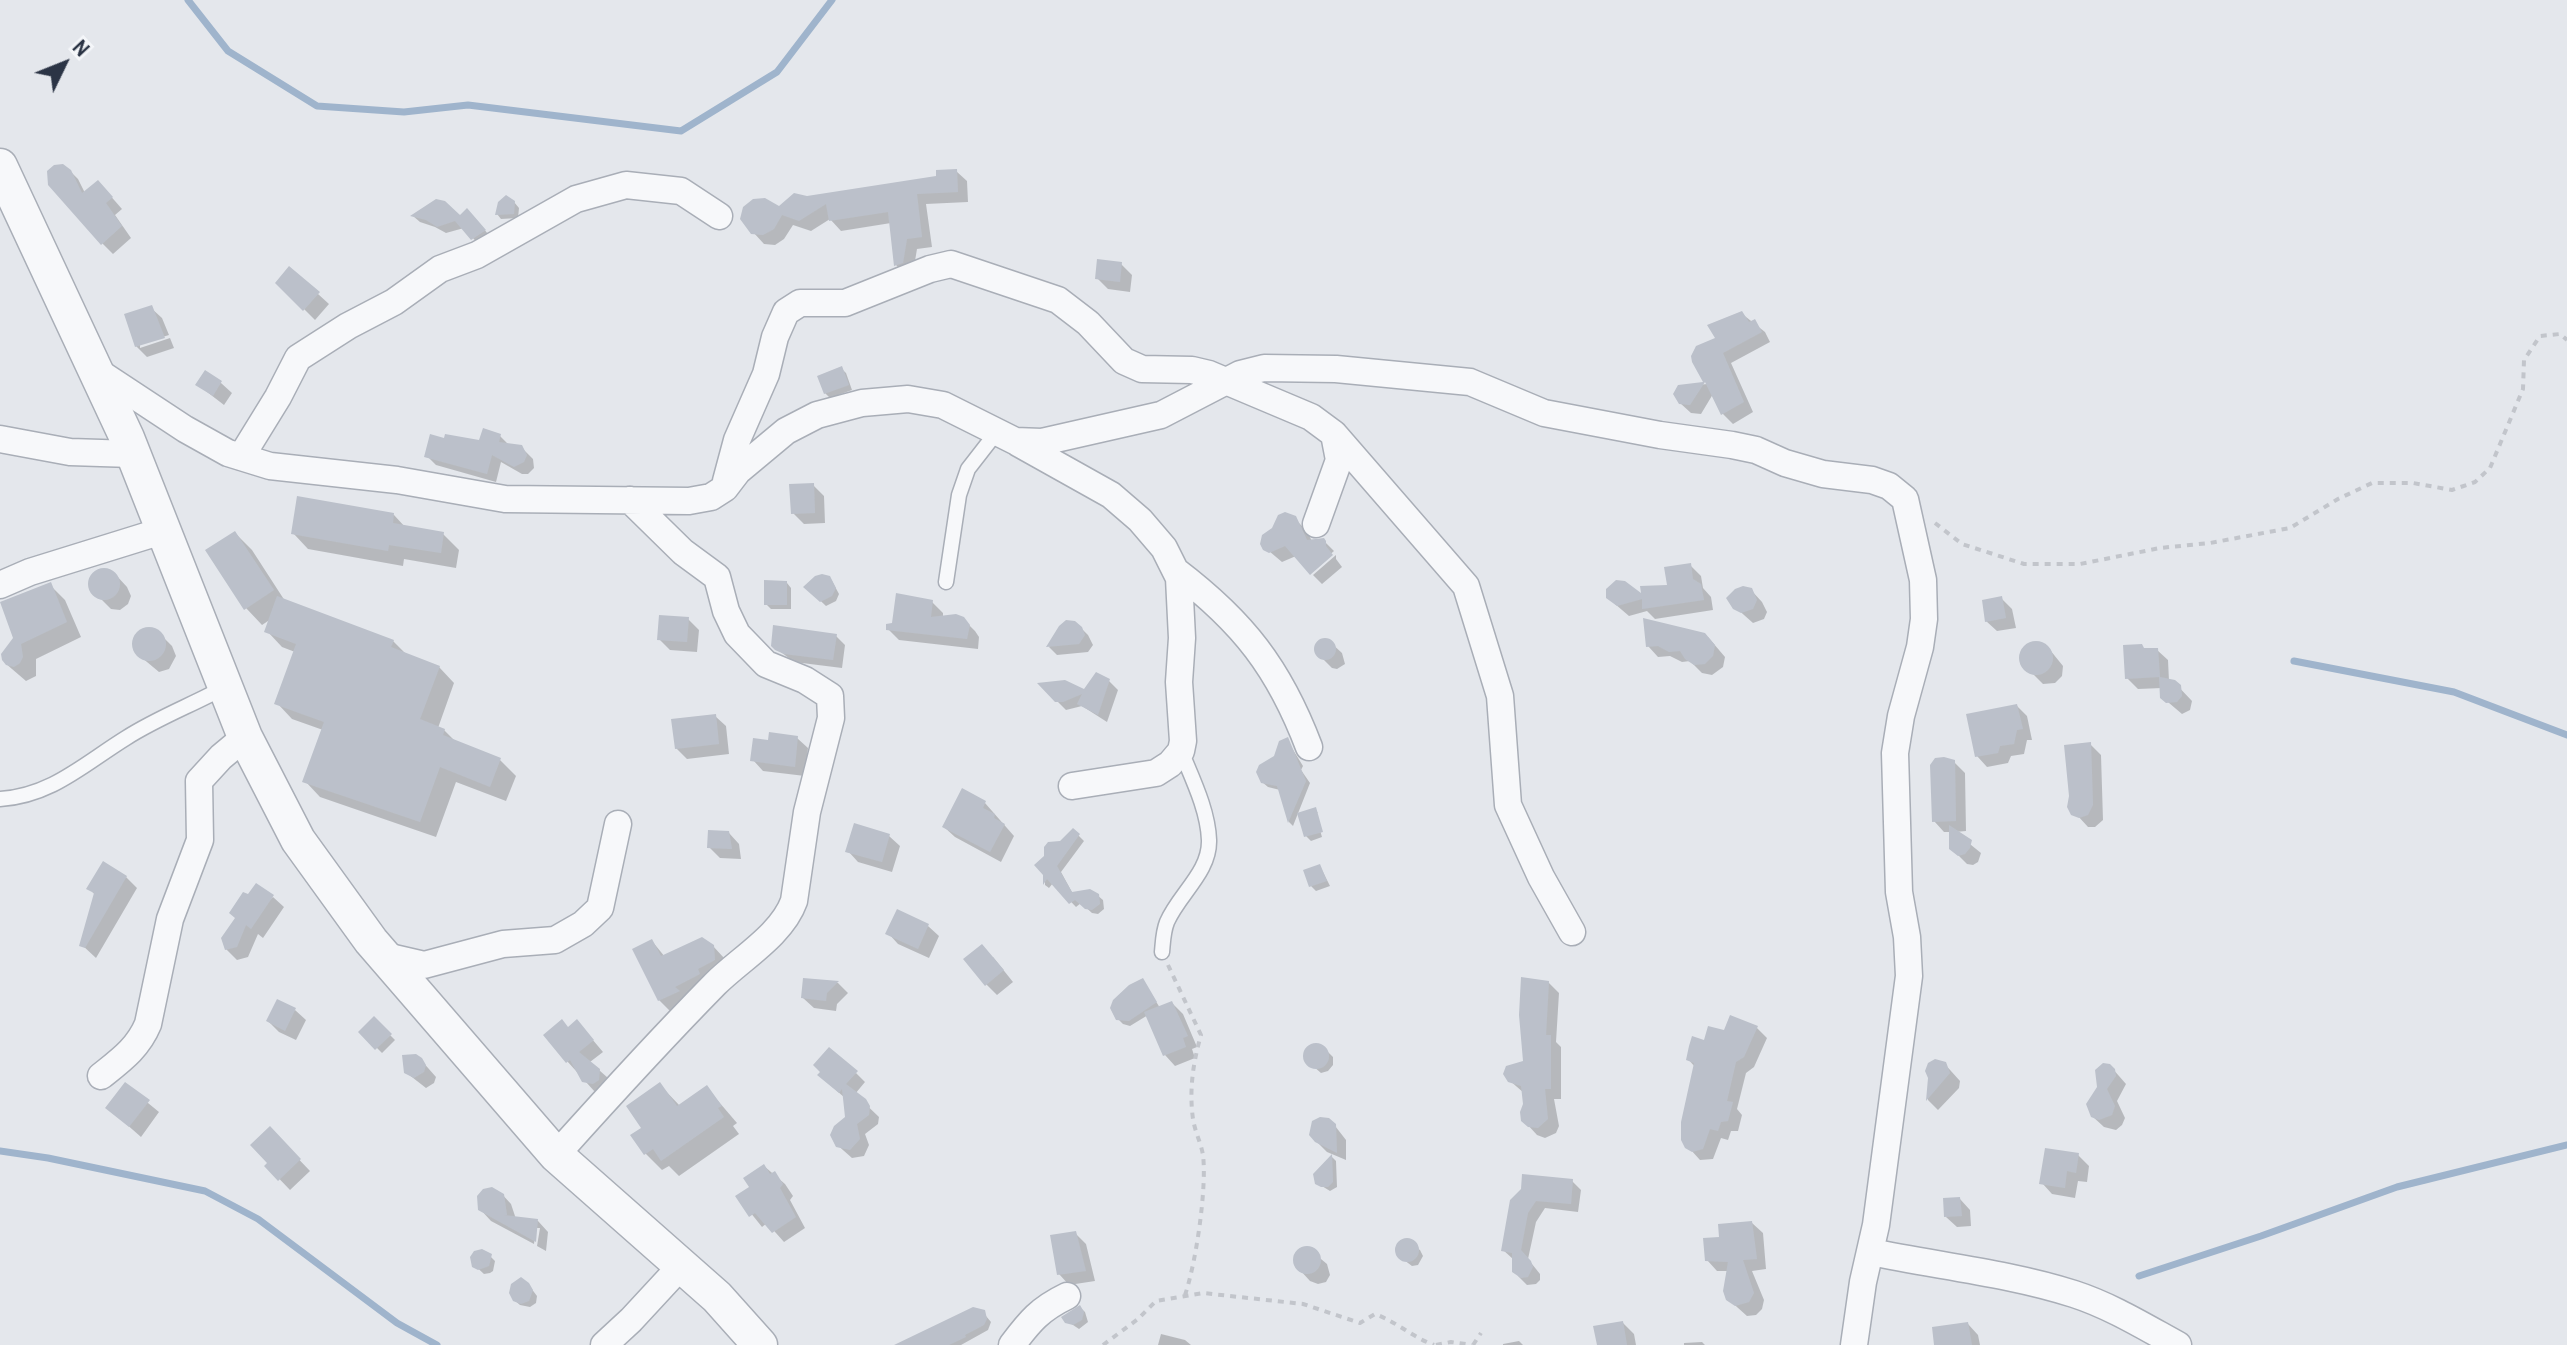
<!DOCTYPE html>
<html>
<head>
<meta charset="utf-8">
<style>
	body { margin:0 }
	#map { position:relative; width:2567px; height:1345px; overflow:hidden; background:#e4e7ec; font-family:"Archivo Narrow",sans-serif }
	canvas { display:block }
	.north { position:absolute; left:24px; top:24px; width:80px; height:80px; -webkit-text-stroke:6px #f4f6f9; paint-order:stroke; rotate:47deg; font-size:22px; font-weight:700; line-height:32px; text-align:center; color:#2b3445 }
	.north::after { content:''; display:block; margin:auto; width:28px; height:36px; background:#2b3445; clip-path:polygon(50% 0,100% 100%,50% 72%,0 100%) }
</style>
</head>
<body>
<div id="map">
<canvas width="2567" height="1345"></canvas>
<div class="north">N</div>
</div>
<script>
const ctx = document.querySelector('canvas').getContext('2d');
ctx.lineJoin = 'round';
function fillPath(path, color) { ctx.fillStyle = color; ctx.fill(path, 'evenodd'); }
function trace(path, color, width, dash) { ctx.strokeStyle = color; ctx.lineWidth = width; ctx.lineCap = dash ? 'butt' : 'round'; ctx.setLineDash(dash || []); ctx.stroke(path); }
const shadow = new Path2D(`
	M67,168L78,179L85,193H108L122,209L115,215L131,238L113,254L102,243Z
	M956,171L967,181L968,202L926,204L932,247L917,249L913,273L907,276L896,265L891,223L841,231L830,219L811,231L793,225L784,239L775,245L764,244L753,232L779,208L807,198L938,178Z
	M514,202L519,208L518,218L501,219L497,214Z
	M413,216L475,218L492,239L480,246L464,228L446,233L435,227L420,222Z
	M1121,264L1132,275L1130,292L1108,289L1097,278Z
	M278,283L318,294L329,304L315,320Z
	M151,308L162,318L169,335L140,344V348L170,338L174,348L147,357L136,346Z
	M1741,313L1765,332L1770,342L1731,363L1753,412L1733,424L1723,414L1713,394L1701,414L1691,413L1680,403L1679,387L1707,384L1718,339Z
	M841,368L846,373L852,390L830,398L825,393Z
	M221,383L232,393L224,405L198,385Z
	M500,436L509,445L523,449L533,459L534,468L528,474H522L501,462L496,482L436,465L427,456Z
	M813,485L824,496L825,523L804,524L793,513Z
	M394,515L406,528L443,534L459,550L456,568L404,559L403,566L308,549L293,533Z
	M1294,518L1306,530L1312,541L1323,540L1334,551L1310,572L1296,556L1282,562L1263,546Z
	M235,533L252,550L285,601L393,641L407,655L439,667L454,683L438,728L444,730L457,743L500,760L516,776L506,801L456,782L436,837L320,797L305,781L323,730L292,719L277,703L295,652L282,647L267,631L271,619L262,625L246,608Z
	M1336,555V559L1342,567L1322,584L1313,575Z
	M1690,565L1701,576L1703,588L1711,597L1713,610L1655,619L1647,611L1629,616L1608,598L1643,597L1669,587Z
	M103,570L116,575L127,587L131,596L128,604L120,610L111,609L91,589L92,578Z
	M832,581L839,594L836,601L826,606L806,587Z
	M787,583L791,588V609H771L766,604Z
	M50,585L65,600L81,637L36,659V676L26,681L5,663Z
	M1751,590L1762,602L1767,612L1764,619L1753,623L1735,607Z
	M2001,598L2012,609L2016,628L1997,631L1986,621Z
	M932,602L943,613V618L963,619L975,631L979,637L978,649L899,640L888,629Z
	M688,619L699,630L697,652L670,650L659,639Z
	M1064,624L1078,625L1088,635L1093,645L1088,652L1057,655L1049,647Z
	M147,629L161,635L172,646L176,656L169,669L159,672L135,652L133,642L138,633Z
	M836,636L845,645L842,668L794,662L773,646Z
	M1708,637L1725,657L1723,667L1712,675L1702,673L1690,661L1682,662L1670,656L1658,657L1648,646Z
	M1322,640L1330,642L1342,653L1345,664L1337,669L1332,668L1320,656L1317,651L1318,643Z
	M2036,642L2046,645L2063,666L2062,676L2055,683L2043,684L2022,663L2024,649Z
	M2145,650H2157L2168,660L2169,681L2174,682L2192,701L2190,710L2182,714L2162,697V688L2138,689L2127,678Z
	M1109,681L1118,690L1107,722L1082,706L1066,710L1041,685L1085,692Z
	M2017,706L2027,716L2032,740H2027L2024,754L2011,756L2008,763L1987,767L1977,756Z
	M715,716L726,726L729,754L687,759L676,748Z
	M797,738L808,748L805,776L763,771L753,760L770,742Z
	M1287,740L1303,766L1301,770L1310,783L1293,826L1289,822L1280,790L1268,787L1262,782Z
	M2090,744L2101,755L2103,820L2095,827H2088L2077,815Z
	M1954,762L1965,773L1966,831L1955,832L1981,853L1978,862L1973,865L1967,864L1951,848V832H1944L1934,821Z
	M985,803L1014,836L1001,862L955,837L944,827Z
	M1315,810L1318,813H1315L1322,837L1311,841L1306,836Z
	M1074,831L1084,841L1061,872L1073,894L1097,895L1103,900L1104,909L1098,914L1092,913L1081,903L1076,907L1053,883L1049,888L1045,885V874L1061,843Z
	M729,833L739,844L741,859L720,858L709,847Z
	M889,836L900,846L892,872L858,862L848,851Z
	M1320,866L1330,886L1316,891L1311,886Z
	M126,877L137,888L96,958L82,945L95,895L89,888Z
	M273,897L284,907L263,938L258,934L248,957L237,960L226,949L223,938Z
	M898,912L928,926L939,936L929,958L898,944L888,933Z
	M652,941L665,957L713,946L724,958L725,970L688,1002L670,1011L659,1000Z
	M993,957L1013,982L997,995L986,984Z
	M805,980L838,983L848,993L837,1004L836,1011L814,1008L803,998Z
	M1143,980L1160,1008L1172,1003L1183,1014L1197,1047L1192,1049L1195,1058L1175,1066L1165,1055L1148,1015L1130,1026L1123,1024L1118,1019Z
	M1548,982L1559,993L1556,1042L1561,1047V1099H1554L1559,1126L1556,1133L1545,1138L1537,1135L1526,1123L1524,1093L1509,1080L1525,1063Z
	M295,1010L306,1020L296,1040L279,1032L268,1021Z
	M374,1019L395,1040L382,1053L361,1032Z
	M1756,1027L1767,1038L1754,1067L1746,1073L1737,1109L1742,1115L1738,1131H1731L1728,1140L1721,1138L1713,1159L1700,1160L1690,1149L1695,1067L1688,1059L1705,1043L1725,1033Z
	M569,1029L587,1033L603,1052L590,1062L608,1078L604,1094L595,1092L567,1061Z
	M1312,1045L1322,1046L1333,1057V1065L1328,1071L1321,1073L1306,1060L1305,1053Z
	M421,1060L436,1077L434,1083L426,1088L408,1074Z
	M1942,1061L1960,1081L1959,1088L1938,1110L1928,1100V1067Z
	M2112,1068L2126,1084L2117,1101L2125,1118L2122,1125L2116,1130L2104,1127L2092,1116Z
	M856,1073L865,1082L855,1094L879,1117L878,1124L865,1134L869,1145L864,1156L852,1158L835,1143L847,1118L845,1098L829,1084Z
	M126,1085L159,1112L141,1137L108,1108Z
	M660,1085L680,1106L707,1088L737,1123L733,1126L739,1134L679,1176L669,1166L662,1170L646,1154L644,1129Z
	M1332,1122L1346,1140V1160L1327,1152L1316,1141Z
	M270,1129L310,1171L290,1190L267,1166L270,1163Z
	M2078,1155L2089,1166L2087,1182L2078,1181L2075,1198L2052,1194L2042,1183Z
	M1332,1157L1336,1161L1337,1187L1330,1191L1317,1183L1315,1175Z
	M764,1166L785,1184L793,1196L790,1200L805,1228L784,1242L767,1223L762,1227L738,1197L752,1188Z
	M1572,1181L1581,1190L1578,1212L1545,1208L1536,1222L1528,1259L1540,1274V1280L1536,1284L1527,1285L1518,1276L1513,1259L1503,1250L1523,1190Z
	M500,1192L511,1204L516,1219L538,1221L548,1232L546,1251L537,1246L540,1228H536L534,1244L491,1221L480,1209Z
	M1960,1199L1970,1210L1971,1226L1957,1227L1946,1217Z
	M1752,1223L1763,1233L1766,1269L1752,1271L1764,1300L1762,1309L1756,1315L1747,1316L1728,1299L1729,1271H1717L1707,1260Z
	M1075,1233L1086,1244L1095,1281L1069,1285L1059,1274Z
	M1406,1240L1420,1250L1423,1256L1418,1265L1412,1266L1400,1257L1398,1250L1401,1242Z
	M1309,1249L1327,1264L1330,1275L1326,1282L1318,1284L1310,1281L1299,1269L1295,1262L1299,1252Z
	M490,1256L495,1261L493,1271L490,1273L484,1274L472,1263Z
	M528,1284L537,1296L536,1303L530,1307L520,1305L514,1300Z
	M1080,1307L1085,1312L1088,1322L1079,1329L1067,1321Z
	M981,1310L991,1322L988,1330L961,1345H898Z
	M1623,1323L1634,1334L1636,1345H1599Z
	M1968,1324L1978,1335L1980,1345H1936Z
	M1161,1334L1185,1340L1191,1345H1158Z
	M1519,1341L1523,1345H1503V1344Z
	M1702,1342L1705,1345H1684V1343Z`);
const stream = new Path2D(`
	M188,0L228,51L317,106L404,112L468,105L681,131L777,72L832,0
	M2294,661L2454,692L2567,735
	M0,1151L48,1158L205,1191L258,1219L397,1323L437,1345
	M2139,1276L2261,1236L2397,1187L2567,1145`);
const building = new Path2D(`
	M63,164L71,170L82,193L98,180L113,197L106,203L122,226L101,245L48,185L47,171L54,165Z
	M957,169L958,192L917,194L922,237L907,239L903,263L894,266L888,212L829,221L826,204L799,221L782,215L774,229L763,235L751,234L740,219L743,207L753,199L765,198L779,206L794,193L807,196L936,176V170Z
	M506,195L515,201L514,214L495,215L498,202Z
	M436,199L445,201L460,215L467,208L486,230L471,240L455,221L437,227L426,220L410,216Z
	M1097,259L1122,262L1120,282L1095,279Z
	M289,266L320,292L303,311L275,283Z
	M152,305L165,338L135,347L124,314Z
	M1742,311L1749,322L1755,319L1762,332L1723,353L1744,402L1721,415L1705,382L1690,405L1679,404L1673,394L1678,385L1703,382L1692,362L1691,356L1696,346L1715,338L1707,325Z
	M842,366L849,385L824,394L817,376Z
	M205,370L222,381L213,396L195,385Z
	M483,428L501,434L499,442L522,445L527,455L524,462L514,467L492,455L487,474L424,457L430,434L444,438L445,434L479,440Z
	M814,483L815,513L791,514L789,484Z
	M297,496L394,513L393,523L444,532L441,553L389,545L388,551L291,534Z
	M1285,512L1296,516L1307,540L1324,538L1326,541V546L1333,555L1310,575L1285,546L1269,553L1263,550L1260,544L1262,535L1272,528L1278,515Z
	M235,531L274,590L244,610L205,550Z
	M1691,563L1693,579L1701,584L1704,600L1642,609V599L1617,606L1606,598V589L1616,580L1625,581L1641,593L1640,586L1667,585L1664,567Z
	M88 584a16 16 0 1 1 32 0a16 16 0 1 1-32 0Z
	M822,574L830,576L836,588L832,596L820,602L803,587L815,576Z
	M764,580L787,581V605H764Z
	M51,582L67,622L21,644L23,657L20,663L14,667L6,665L2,660L1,654L13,638L0,602Z
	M1743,586L1752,588L1757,600L1753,609L1741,613L1733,609L1726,598L1735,589Z
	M896,593L933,600L931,617L956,614L964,617L970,625L967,639L886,630V624L892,623Z
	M277,596L394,640L391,647L440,666L420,719L445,729L443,735L501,758L490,787L440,767L420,822L302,782L324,722L274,704L296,644L264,632Z
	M2002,596L2006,618L1985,622L1982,600Z
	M659,615L689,617L687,642L657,640Z
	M1643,618L1705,633L1715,645L1713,656L1705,664L1694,665L1685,659L1680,651L1669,652L1658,646L1646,647Z
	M1066,620L1075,621L1082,627L1085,635L1079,644L1046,647L1059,626Z
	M773,625L837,634L833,660L784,654L775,650L771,646Z
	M132 644a17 17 0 1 1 34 0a17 17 0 1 1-34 0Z
	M1314 649a11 11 0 1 1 22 0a11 11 0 1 1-22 0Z
	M2019 658a17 17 0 1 1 34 0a17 17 0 1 1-34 0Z
	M2142,644L2144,648H2158L2160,677L2175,680L2181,685L2182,696L2177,702L2166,703L2160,698L2159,677L2125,679L2123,645Z
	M1096,672L1110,679L1098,715L1077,704L1082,694L1063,702H1055L1037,683L1065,680L1084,689Z
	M2017,704L2023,729L2017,730L2014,744L2000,746L1998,753L1975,757L1966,714Z
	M716,714L719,744L675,749L671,719Z
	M769,732L798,736L795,767L750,761L753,738L768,740Z
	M1288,737L1306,781L1288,823L1277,786L1261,783L1256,772L1259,765L1274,756L1279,741Z
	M2091,742L2093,805L2088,815L2079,818L2071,815L2067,807L2069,796L2064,745Z
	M1944,757L1955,760L1956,821L1932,822L1930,765L1935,758Z
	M962,788L986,801L983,808L995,814L994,818L1005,824L990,852L942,827Z
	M1316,807L1323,832L1304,837L1297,813Z
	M854,823L890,834L882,862L845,852Z
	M1949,825L1972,840L1970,848L1965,854L1958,856L1949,849Z
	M1073,828L1080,834L1057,866L1072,892L1090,889L1099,894L1100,904L1092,910L1085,909L1075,900L1069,904L1047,879L1043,885V875L1034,865L1044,856V847L1048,842L1060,841Z
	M708,830L729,831L732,849L707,848Z
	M103,861L127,876L85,948L79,946L94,893L86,889Z
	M1320,864L1327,881L1309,887L1303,870Z
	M256,883L274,895L251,929L246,925L237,947L225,950L221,938L235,918L229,913L243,892L248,894Z
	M897,909L929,924L918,949L885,934Z
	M702,937L714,945L715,960L698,969L700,974L675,987L680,991L658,1001L632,949L652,939L661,956Z
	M982,944L1004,970L985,986L963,959Z
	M1521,977L1549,981L1546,1035H1551V1089H1545L1548,1119L1538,1128L1528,1127L1521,1121L1520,1112L1523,1104L1521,1086L1508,1082L1503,1074L1506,1066L1523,1061L1519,1015Z
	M803,978L839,981L827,993L826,1001L801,998Z
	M1143,978L1157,1002L1129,1021L1116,1020L1110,1008L1113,1000L1129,985Z
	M277,999L296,1008L285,1031L266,1021Z
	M1172,1001L1188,1036L1183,1038L1186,1047L1163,1056L1144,1012Z
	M1730,1015L1758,1026L1744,1057L1736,1062L1727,1101L1733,1102L1728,1121L1721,1122L1718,1131L1710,1129L1703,1149L1692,1152L1685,1148L1681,1140V1122L1694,1063L1686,1060L1689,1046L1692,1036L1704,1040L1708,1026L1724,1030Z
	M374,1016L392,1034L375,1050L358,1032Z
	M562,1019L568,1027L577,1019L594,1040L579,1052L600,1069L599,1080L593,1084L582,1082L570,1060L566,1063L543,1035Z
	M1303 1056a13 13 0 1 1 26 0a13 13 0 1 1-26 0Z
	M829,1047L858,1071L846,1084L866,1099L870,1106L869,1115L857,1124L860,1139L850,1150L836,1147L830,1135L834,1126L845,1117L842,1089L839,1093L817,1075L820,1072L813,1065Z
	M416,1054L422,1058L426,1065L424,1072L414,1078L404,1073L402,1055Z
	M1935,1059L1946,1062L1950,1073L1926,1101L1928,1078L1925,1071L1928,1063Z
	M2103,1063L2110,1064L2115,1069L2116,1076L2107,1089L2115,1106L2112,1115L2099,1120L2091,1117L2086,1104L2097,1087L2095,1070Z
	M125,1082L150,1100L129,1127L105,1108Z
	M660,1082L677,1106L707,1085L722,1106L718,1108L724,1117L661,1161L653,1149L644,1155L630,1135L641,1128L626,1106Z
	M1320,1117L1329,1118L1336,1124L1337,1153L1315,1142L1309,1135L1312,1121Z
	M270,1126L301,1159L278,1181L264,1166L267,1163L250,1145Z
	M2045,1148L2079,1153L2076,1173L2067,1171L2065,1188L2039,1184Z
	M1332,1154L1333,1182L1328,1187H1321L1315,1184L1313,1174Z
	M764,1164L770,1174L775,1171L783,1184L780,1188L796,1217L772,1233L755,1213L749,1217L735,1196L749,1187L743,1178Z
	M1522,1174L1573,1179L1571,1204L1536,1201L1528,1213L1521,1250L1531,1261L1533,1267L1528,1277L1521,1278L1512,1272V1253L1501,1251L1510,1200L1521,1189Z
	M492,1187L504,1194L507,1215H504L538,1219L536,1242L478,1210L477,1196L483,1189Z
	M1960,1197L1962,1216L1944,1217L1943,1198Z
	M1752,1221L1757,1259L1743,1260L1754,1293L1749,1302L1735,1306L1726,1300L1723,1291L1728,1262L1705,1261L1703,1238L1719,1237L1718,1224Z
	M1076,1231L1086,1271L1057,1275L1050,1235Z
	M1395 1250a12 12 0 1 1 24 0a12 12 0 1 1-24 0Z
	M1293 1260a14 14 0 1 1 28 0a14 14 0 1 1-28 0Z
	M482,1249L492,1254L489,1266L478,1270L472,1267L470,1257L474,1251Z
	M521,1277L529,1283L533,1290L529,1301L521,1304L513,1301L509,1293L511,1284Z
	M1080,1305L1084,1312L1082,1320L1073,1325L1065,1323L1061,1317Z
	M973,1307L985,1310L987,1319L984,1325L965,1335L966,1337L949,1345H894Z
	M1623,1321L1627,1345H1597L1593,1326Z
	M1968,1322L1972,1345H1934L1932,1327Z`);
const path = new Path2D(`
	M1935,523L1962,544L2024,564H2080L2160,548L2210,543L2290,528L2338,499L2372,483H2413L2452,490L2475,482L2490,468L2523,389L2524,360L2540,336L2560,334L2567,340
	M1168,965L1201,1035C1193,1063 1189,1090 1193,1119C1195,1132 1201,1143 1203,1155C1207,1188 1196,1263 1185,1295
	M1103,1345L1138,1319L1156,1301L1203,1293L1303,1304L1360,1323L1375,1314C1397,1322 1412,1337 1434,1345
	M1436,1345L1451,1342L1472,1345
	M1473,1345L1481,1333`);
const service = new Path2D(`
	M946,582L959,495L968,469L996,433
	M0,799C51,796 84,764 126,738C157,718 192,705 225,687
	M1162,952C1163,942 1163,932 1167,922C1179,894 1210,872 1209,840C1208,810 1192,778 1181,751`);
const minor = new Path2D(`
	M94,369L185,429L228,453L270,466L397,480L505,499L689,501L711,497L725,488L738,471L786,431L817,415L862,403L908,399L943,405L1015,441L1042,442L1161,415L1240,374L1264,368L1336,369L1470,382L1544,413L1660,435L1732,445L1756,450L1785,463L1823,474L1872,480L1889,486L1905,499L1923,580L1924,619L1920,647L1901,716L1895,753L1899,892L1907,937L1909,976L1876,1225L1863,1282L1854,1345
	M1334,434L1466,586L1500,696L1508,805L1541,877L1572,932
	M0,439L70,452L132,454
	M1018,443L1111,495L1140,520L1164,548L1179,578L1182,638L1179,682L1183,741L1181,751L1170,764L1156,773L1072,786
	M241,457L278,397L298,358L348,326L394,302L440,269L477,255L576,199L626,185L681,191L719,216
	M726,481L737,440L766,374L775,337L786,312L800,303H845L930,269L951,264L1058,300L1088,323L1124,361L1142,369L1192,370L1209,374L1311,417L1334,434L1339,460L1316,524
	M1176,571C1243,622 1279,668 1309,747
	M0,585L30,572L162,531
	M385,956L424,965L503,944L555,940L583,924L600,908L618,824
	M101,1076C121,1060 138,1048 148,1024L170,919L200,840L199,781L221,757L245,737
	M556,1155C608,1097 660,1040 715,984C740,959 782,935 794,901L807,812L831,718L830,696L805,680L766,664L737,634L726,611L717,577L683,552L630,500
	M1871,1252C1938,1266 2008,1273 2074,1294C2111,1306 2145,1327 2178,1345
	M604,1345L631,1320L681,1266
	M1012,1345C1030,1321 1040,1309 1067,1296`);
const tertiary = new Path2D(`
	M0,166L127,438L245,737L298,840L371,941L556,1155L717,1297L760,1345`);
fillPath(shadow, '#0003');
trace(stream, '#9fb4cc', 7);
fillPath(building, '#bbc0ca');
trace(service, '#a9aeb7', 17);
trace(minor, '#a9aeb7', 29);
trace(tertiary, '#a9aeb7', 37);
trace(path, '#c2c5cb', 4, [6, 6]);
trace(service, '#f7f8fa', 14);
trace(minor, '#f7f8fa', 26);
trace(tertiary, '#f7f8fa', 34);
</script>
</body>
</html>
